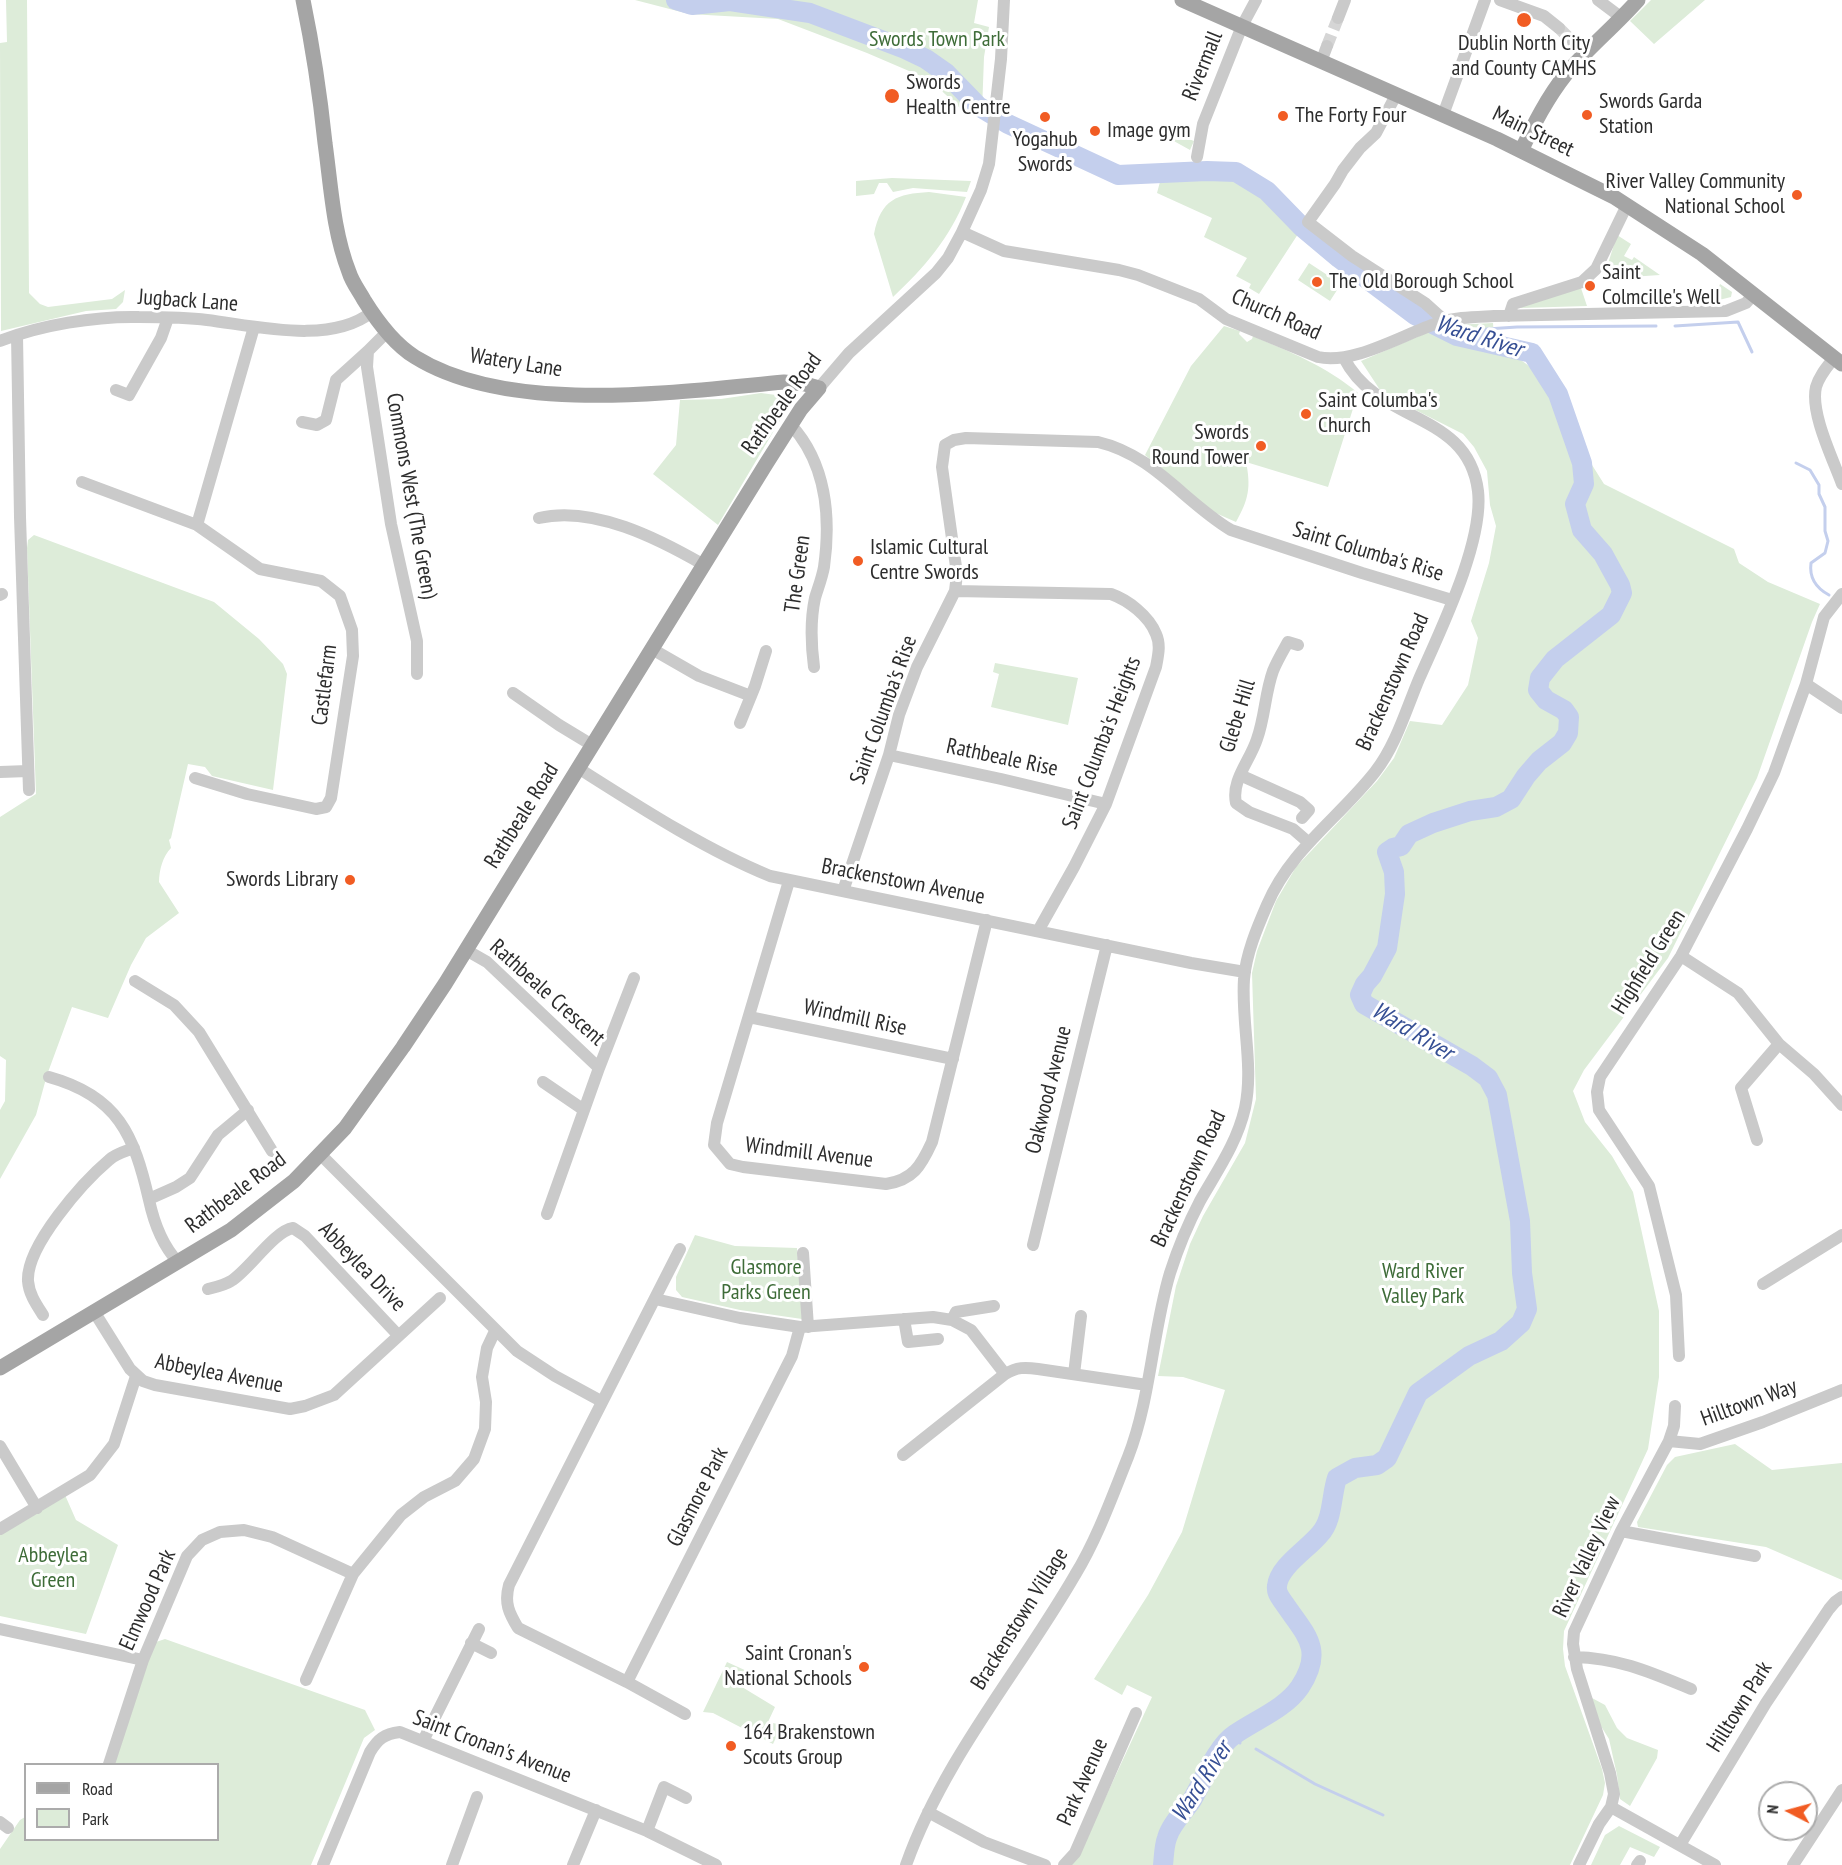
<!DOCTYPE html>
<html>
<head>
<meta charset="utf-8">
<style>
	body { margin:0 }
	#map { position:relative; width:1842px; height:1865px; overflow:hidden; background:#fff; font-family:"PT Sans Narrow",sans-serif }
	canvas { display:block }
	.legend { position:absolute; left:24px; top:1763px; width:195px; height:78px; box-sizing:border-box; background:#fff; border:2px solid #ababab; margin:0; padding:8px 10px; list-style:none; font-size:18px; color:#2d2d2d }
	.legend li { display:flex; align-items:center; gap:12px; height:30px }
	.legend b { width:30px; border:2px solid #ababab }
	.north { position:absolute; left:1758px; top:1781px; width:60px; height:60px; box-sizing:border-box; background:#fff; border:2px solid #ababab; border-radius:50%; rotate:276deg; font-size:16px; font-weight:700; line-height:24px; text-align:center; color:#2d2d2d }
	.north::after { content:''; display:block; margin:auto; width:21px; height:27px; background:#f15c23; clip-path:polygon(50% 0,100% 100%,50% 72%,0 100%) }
</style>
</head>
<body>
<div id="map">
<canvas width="1842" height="1865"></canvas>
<ul class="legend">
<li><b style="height:8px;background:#a5a5a5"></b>Road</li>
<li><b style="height:16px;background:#ddecd9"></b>Park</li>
</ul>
<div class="north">N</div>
</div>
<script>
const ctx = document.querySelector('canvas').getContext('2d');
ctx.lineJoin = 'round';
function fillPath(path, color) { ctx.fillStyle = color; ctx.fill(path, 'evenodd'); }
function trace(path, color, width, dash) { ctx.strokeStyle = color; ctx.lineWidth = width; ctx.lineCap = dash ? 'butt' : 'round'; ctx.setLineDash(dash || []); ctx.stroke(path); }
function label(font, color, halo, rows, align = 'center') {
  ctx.font = font + ' "PT Sans Narrow",sans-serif'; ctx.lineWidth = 6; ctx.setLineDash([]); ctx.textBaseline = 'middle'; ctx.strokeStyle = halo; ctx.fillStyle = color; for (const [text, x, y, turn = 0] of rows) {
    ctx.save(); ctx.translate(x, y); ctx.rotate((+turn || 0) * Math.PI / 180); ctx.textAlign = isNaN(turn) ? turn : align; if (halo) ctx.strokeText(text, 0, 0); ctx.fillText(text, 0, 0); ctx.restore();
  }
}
const green = new Path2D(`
	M6,0H27L29,293L40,304L48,307L112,299L125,290L123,302L116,309L86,311L1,331L0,43L7,42Z
	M635,0H978L974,23L989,27L984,57L982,111L973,115L960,108L930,80L867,53L778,19L689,14Z
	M1651,0H1705L1654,44L1630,21Z
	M1165,130L1194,141L1190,150L1163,135Z
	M1208,175C1250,177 1272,203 1300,231L1259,294L1249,288L1251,284L1236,276L1247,258L1204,237L1212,218L1157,193L1161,178Z
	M892,178L971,181L967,192L913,188L893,192L887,183H879L874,194L856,196V181Z
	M929,192L966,197C950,238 924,268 893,297L874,234C881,199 897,194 929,192Z
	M1617,235L1631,244L1624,256L1632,260L1634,257L1660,275L1630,277L1606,270Z
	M1309,263L1341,284L1330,301L1298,280Z
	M1720,284L1732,292L1731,297L1715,301L1721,295L1718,290Z
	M1581,288L1587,306L1521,308V307Z
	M1493,323L1495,353C1502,354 1511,355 1517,358C1546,373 1555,409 1565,436L1584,446L1587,457L1604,484L1734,549L1739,563L1768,582L1820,604L1812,622L1757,778L1668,958L1584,1070L1573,1091L1585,1122L1612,1156L1633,1192L1659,1311V1377L1648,1449L1564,1631L1563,1649L1565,1666L1602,1769L1605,1783L1603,1795L1570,1865H1071L1081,1850L1152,1697L1127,1685L1122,1695L1094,1679L1148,1595L1182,1532L1225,1390L1183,1377L1158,1376L1176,1286L1190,1244L1203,1216L1245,1143L1256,1099L1252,973L1257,951L1276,901L1296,867L1377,781L1394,758L1410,721L1442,725L1468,685L1478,638L1471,621L1489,563L1496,526L1490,505L1487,471L1474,447L1463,434L1382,393L1361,361L1424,334L1453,325Z
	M1224,326L1240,331L1239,334L1247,342L1252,339L1253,336C1290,352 1326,366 1358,393L1328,487L1246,462C1251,487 1249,499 1236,522L1211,511L1145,455L1191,366Z
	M761,393L776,395L785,402V412L718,525L653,474L676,445L680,400L721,399Z
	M34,535L214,602L259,639L283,664L287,674L273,790L212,776L205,767L188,764L171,838L169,840L171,848C163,856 159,870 159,882L179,913L146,938L131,965L108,1018L72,1007L47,1075L36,1115L0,1179V1110L5,1101L6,1060L0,1056V817L36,794L27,548L28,540Z
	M995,663L1078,678L1068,725L991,707L999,674L993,672Z
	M695,1235L735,1246L797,1248L802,1319L740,1310L682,1297L676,1290V1277Z
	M1735,1444L1772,1470L1842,1463V1580L1766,1547L1638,1527L1637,1522L1667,1465L1675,1457Z
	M65,1495L76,1520L118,1545L86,1634L0,1616V1534Z
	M165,1639L365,1710L375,1730L364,1738L311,1865H0V1849L20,1820L25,1817L26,1840H218V1764H109L150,1644Z
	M727,1662L749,1672L742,1687L775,1707L768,1722L782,1725L773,1744L713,1713L703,1712Z
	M1592,1698L1605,1705L1617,1728L1627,1738L1658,1750L1657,1758L1630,1806L1620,1799L1617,1775L1609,1739L1599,1723Z
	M1619,1826L1660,1847L1654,1857L1630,1847L1620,1865H1591L1605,1835Z`);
const stream = new Path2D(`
	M1675,326L1738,322L1752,352
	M1474,338L1487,329L1517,327L1656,326
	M1796,463L1810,470L1819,485V494L1825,507V531L1828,541L1825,553L1811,563C1809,578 1816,588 1829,595
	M1231,1736L1240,1743
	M1256,1749L1315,1784L1383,1815`);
const river = new Path2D(`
	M676,0L692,5L730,1L810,13L905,49L926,59L946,73L978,106L1008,124L1118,175L1207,171L1236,172L1267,191L1302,227L1339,258L1415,315L1457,336L1532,353L1558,394L1582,463L1584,484L1575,504L1582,530L1603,554L1620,585L1622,593L1611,615L1555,659L1540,678L1538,690L1546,700L1564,710L1569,717L1568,733L1562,743L1539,761L1526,776L1511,799L1496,807L1470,811L1433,823L1409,834L1401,846L1393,848L1387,852L1394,872L1395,894L1387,948L1372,976L1365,984L1360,995L1364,1004L1472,1066L1488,1078L1497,1095L1520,1221L1522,1273L1527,1309L1521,1323L1501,1341L1469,1356L1418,1393L1387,1458L1377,1465L1355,1468L1337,1478C1331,1496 1333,1520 1320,1534C1308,1549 1279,1566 1277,1586C1276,1593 1280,1597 1284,1603C1305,1634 1325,1649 1300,1687C1285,1709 1255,1720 1234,1735C1218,1745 1202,1783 1192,1800C1184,1812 1171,1824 1167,1838C1164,1846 1164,1856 1163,1865`);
const minorTunnel = new Path2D(`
	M1559,28L1573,42
	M1327,46L1338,18`);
const minor = new Path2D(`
	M1500,0L1544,16L1559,28
	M1598,0L1622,18
	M1338,18L1345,0
	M1573,42L1585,53
	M1321,62L1327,46
	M1396,95L1376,133L1360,148L1343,170L1335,184L1308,222L1352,256L1425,303L1445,321
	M1443,115L1485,0
	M1197,157L1203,124L1242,26L1256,0
	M962,232L1004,251L1119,270L1138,275L1199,299L1226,319L1318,357C1354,365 1403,334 1438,323C1456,317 1475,317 1494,316L1726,311L1746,303L1754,294
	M1509,316L1513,304L1582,282L1596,269L1627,205
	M387,332L368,351L367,367L391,524L417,641V674
	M17,335L20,517L29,790
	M0,341C40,325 96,316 139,317C162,317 185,317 207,320C256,326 330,345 372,312
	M1834,358C1827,367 1819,376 1816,387C1810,413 1833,459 1842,484
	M819,388L849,353L936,273L948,258L962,232L981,190L989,164L1001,59L1004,0
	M116,390L129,395L161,338L168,318
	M302,422L317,425L326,420L336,380L368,351
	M791,425C826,463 831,517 824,567C822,578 818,588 815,598C810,621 811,644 814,667
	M82,482L197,525L260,569L321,581L340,596L352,630L353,656L331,798L326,807L316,809L247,794L195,778
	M539,518C593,505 659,539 704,565
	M197,525L254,327
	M955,591L1111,594C1128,600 1149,616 1156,634C1161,645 1158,656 1156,667L1106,804L1074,867L1038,931
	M0,595L2,594
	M1298,645L1288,642C1283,651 1277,661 1273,671C1265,693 1265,717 1257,739C1250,761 1231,780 1236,803L1249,812L1293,829L1308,842
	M652,649L699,676L751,696
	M1806,684L1842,708
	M513,693L559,725L592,745
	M740,723L755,686L766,651
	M889,755L1001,779L1106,804
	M578,768C638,806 704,849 770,876L1191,963L1245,972
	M0,772L28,771
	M1240,775L1300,802L1309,810L1302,818
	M789,881L717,1123L714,1145L730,1164L743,1167L886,1184C913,1180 921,1166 932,1142L987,920
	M843,891L889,755L899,715L917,667L955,591L957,574L942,467L945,445L954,440L966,438L1098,442C1154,455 1184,502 1231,530L1362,573L1452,600
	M466,950L487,962L599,1068
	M1681,956L1738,993L1779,1044L1814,1074L1842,1105
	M135,981L174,1005L199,1032L272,1151
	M749,1017L953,1059
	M49,1077C118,1096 134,1135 149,1200C154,1223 162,1245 178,1262
	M543,1082L584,1110
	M1757,1140L1741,1088L1779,1044
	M321,1155L517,1351L555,1376L601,1401
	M149,1199L176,1187L190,1178L218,1135L248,1110
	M547,1214L599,1068L634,978
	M1033,1245L1107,945
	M680,1249L509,1585C504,1603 509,1613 518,1628L627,1682L685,1714
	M803,1253L808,1327
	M1763,1284L1842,1235
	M208,1289C216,1287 225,1285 231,1281C249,1270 274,1231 293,1228L305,1236L398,1335
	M655,1299L740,1318L800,1327L933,1317L952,1320L971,1330L1005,1374
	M95,1313L130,1369L143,1381L155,1385L290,1409L305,1406L334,1395L440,1298
	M43,1315C36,1304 29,1294 28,1281C26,1246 83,1182 109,1160C115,1154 126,1151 134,1148
	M904,1319L908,1342L938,1339
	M952,1320L956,1312L994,1306
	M1679,1356L1676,1295L1649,1186L1599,1110L1597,1092L1600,1077L1681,956L1747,829L1774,773L1806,684L1824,617L1842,594
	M1074,1374L1081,1316
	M1669,1441L1700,1444L1763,1422L1842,1390
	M0,1446L37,1508
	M903,1455L1005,1374C1017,1367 1025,1367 1038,1369L1147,1385
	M0,1529L90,1475L114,1444L136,1376
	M1621,1531L1755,1556
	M0,1629L143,1660
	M471,1643L491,1653
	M1574,1657C1619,1658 1650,1672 1691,1689
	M306,1680L353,1574L401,1515L424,1497L455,1481L474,1459L485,1429L486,1402L482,1377L487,1348L495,1331
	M627,1682L792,1356L800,1327
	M423,1741L479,1629
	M109,1764L143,1660L187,1556L202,1540L220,1532L244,1530L272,1537L353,1574
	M1611,1807L1715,1865
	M928,1812L984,1842L1045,1865
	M0,1822L8,1828
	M647,1831L664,1787L686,1798
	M1680,1845L1766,1703L1829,1609L1835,1602L1842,1597
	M323,1865L370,1752C378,1739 384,1734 400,1732L647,1831L716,1865
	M452,1865L477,1797
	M573,1865L596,1810
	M906,1865C944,1758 1019,1672 1075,1575C1097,1539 1112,1497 1128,1457C1151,1398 1152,1333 1170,1273C1178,1248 1188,1224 1200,1201C1217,1171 1237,1143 1245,1108C1254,1066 1241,1022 1244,979C1246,954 1257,928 1267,905C1290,850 1339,818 1375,772C1396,745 1406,710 1419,679C1440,631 1484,542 1478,491C1468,410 1378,425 1344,358
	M1064,1865L1075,1853L1136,1713
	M1579,1865L1599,1824L1611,1807L1614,1794L1610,1773L1577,1669L1573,1644L1574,1632L1621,1531L1669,1441L1674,1426L1675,1406
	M1637,1865L1640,1861
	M1793,1865L1842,1790`);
const major = new Path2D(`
	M1182,0L1497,139L1614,197L1702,254L1842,364
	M1521,151C1534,124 1547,98 1566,74C1588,48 1615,26 1638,0
	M0,1368L231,1230L294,1181L345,1128L403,1047L445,984L766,464L801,409L819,388L805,384L784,382C676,392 510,416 415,357C394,344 377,321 364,300C359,291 352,282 349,272C333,231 331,186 325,143C320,95 313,48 303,0`);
const markers = [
	[1524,20,8,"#f15c23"],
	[892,96,8,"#f15c23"],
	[1587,115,6,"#f15c23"],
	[1283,116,6,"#f15c23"],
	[1045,117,6,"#f15c23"],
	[1095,131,6,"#f15c23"],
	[1797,195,6,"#f15c23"],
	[1317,282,6,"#f15c23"],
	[1590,286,6,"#f15c23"],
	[1306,414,6,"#f15c23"],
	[1261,446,6,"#f15c23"],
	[858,561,6,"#f15c23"],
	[350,880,6,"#f15c23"],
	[864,1667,6,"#f15c23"],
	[731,1746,6,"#f15c23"]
];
const parkNames = [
	["Swords Town Park",937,40],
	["Glasmore",766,1268],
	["Parks Green",766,1293],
	["Ward River",1423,1272],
	["Valley Park",1423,1297],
	["Abbeylea",53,1556],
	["Green",53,1581]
];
const poiNames = [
	["Dublin North City",1524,44,"center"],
	["and County CAMHS",1524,69,"center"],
	["Swords",906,83],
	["Health Centre",906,108],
	["Swords Garda",1599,102],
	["Station",1599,127],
	["The Forty Four",1295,116],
	["Image gym",1107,131],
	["Yogahub",1045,140,"center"],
	["Swords",1045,165,"center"],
	["River Valley Community",1785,182,"right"],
	["National School",1785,207,"right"],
	["Saint",1602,273],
	["Colmcille's Well",1602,298],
	["The Old Borough School",1329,282],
	["Saint Columba's",1318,401],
	["Church",1318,426],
	["Swords",1249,433,"right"],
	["Round Tower",1249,458,"right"],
	["Islamic Cultural",870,548],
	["Centre Swords",870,573],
	["Swords Library",338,880,"right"],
	["Saint Cronan's",852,1654,"right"],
	["National Schools",852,1679,"right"],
	["164 Brakenstown",743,1733],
	["Scouts Group",743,1758]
];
const streetNames = [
	["Rivermall",1203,66,-68],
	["Main Street",1533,132,26],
	["Jugback Lane",188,301,4],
	["Church Road",1276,315,24],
	["Watery Lane",516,363,9],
	["Rathbeale Road",782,404,-54],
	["Commons West (The Green)",411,496,80],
	["Saint Columba's Rise",1368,552,17],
	["The Green",798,574,-82],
	["Brackenstown Road",1393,682,-66],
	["Castlefarm",325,685,-83],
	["Saint Columba's Rise",884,710,-70],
	["Glebe Hill",1238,716,-73],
	["Saint Columba's Heights",1102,743,-69],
	["Rathbeale Rise",1002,758,12],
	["Rathbeale Road",522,816,-58],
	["Brackenstown Avenue",903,882,11],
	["Highfield Green",1649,962,-58],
	["Rathbeale Crescent",547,993,42],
	["Windmill Rise",855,1018,12],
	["Oakwood Avenue",1049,1090,-76],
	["Windmill Avenue",809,1153,7],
	["Brackenstown Road",1189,1179,-65],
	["Rathbeale Road",236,1193,-37],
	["Abbeylea Drive",362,1267,46],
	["Abbeylea Avenue",219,1374,11],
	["Hilltown Way",1749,1403,-20],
	["Glasmore Park",698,1497,-63],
	["River Valley View",1587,1557,-65],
	["Elmwood Park",148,1600,-66],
	["Brackenstown Village",1020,1619,-58],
	["Hilltown Park",1740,1707,-58],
	["Saint Cronan's Avenue",492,1747,21],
	["Park Avenue",1083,1782,-66]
];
const waterNames = [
	["Ward River",1479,337,18],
	["Ward River",1412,1032,31],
	["Ward River",1202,1782,-57]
];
fillPath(green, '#ddecd9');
trace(stream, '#c4cfed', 3);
trace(river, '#c4cfed', 20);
trace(minorTunnel, '#d5d5d5', 12, [12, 6]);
trace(minor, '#cacaca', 12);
trace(major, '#a5a5a5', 15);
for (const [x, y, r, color] of markers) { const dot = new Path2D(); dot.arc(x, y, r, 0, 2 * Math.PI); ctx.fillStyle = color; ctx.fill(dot); trace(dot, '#fff', 2); }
label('22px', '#3e6c38', '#fff', parkNames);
label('22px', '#2d2d2d', '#fff', poiNames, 'left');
label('22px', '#2d2d2d', '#fff', streetNames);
label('italic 24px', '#364f94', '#fff', waterNames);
</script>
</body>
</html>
